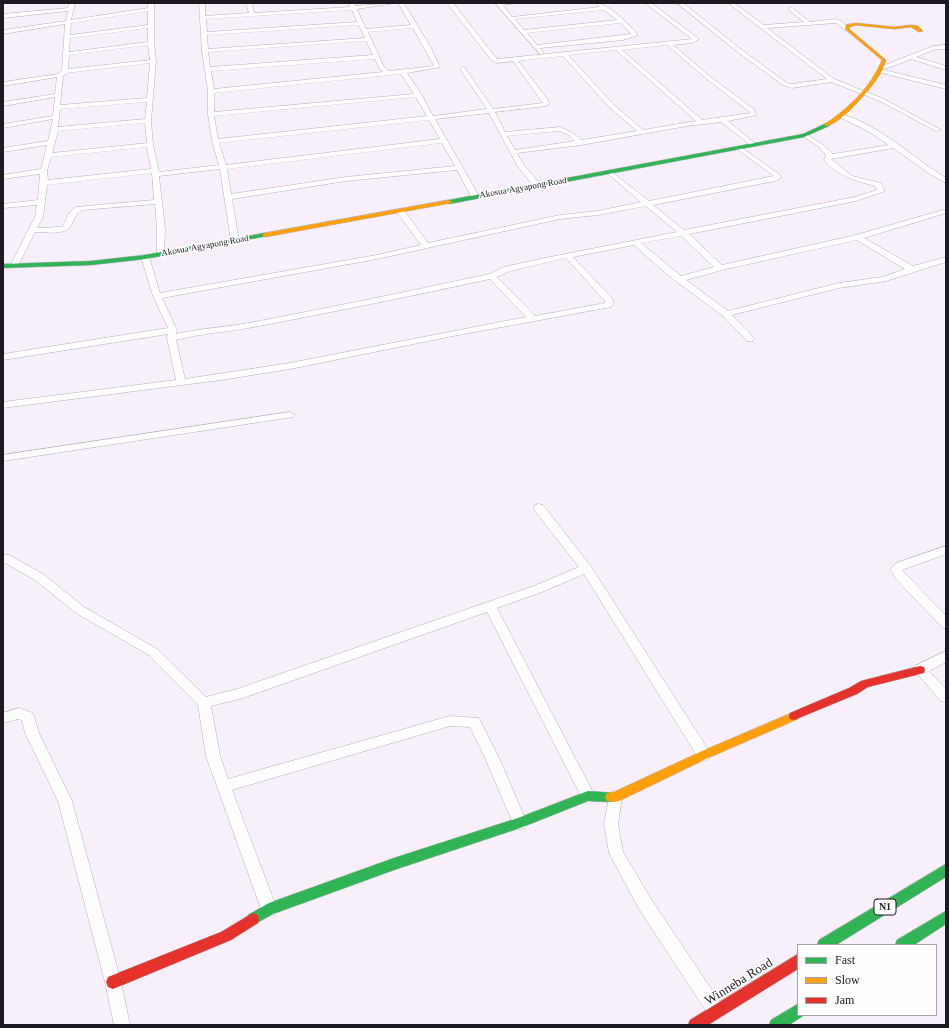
<!DOCTYPE html>
<html>
<head>
<meta charset="utf-8">
<style>
	body { margin:0 }
	#map { position:relative; width:949px; height:1028px; overflow:hidden; background:#f7eff9; font-family:Georgia,serif }
	canvas { display:block }
	.frame { position:absolute; inset:0; border:4px solid #1f1721; pointer-events:none }
	.legend { position:absolute; left:797px; top:944px; width:140px; height:72px; box-sizing:border-box; background:#fefefe; border:1px solid #a5a2a6; margin:0; padding:5px 7px; list-style:none; font-size:12px; color:#1f1721 }
	.legend li { display:flex; align-items:center; gap:8px; height:20px }
	.legend b { width:20px; border:1px solid #a5a2a6 }
</style>
</head>
<body>
<div id="map">
<canvas width="949" height="1028"></canvas>
<div class="frame"></div>
<ul class="legend">
<li><b style="height:5px;background:#30b455"></b>Fast</li>
<li><b style="height:5px;background:#ff9f0a"></b>Slow</li>
<li><b style="height:5px;background:#e5322d"></b>Jam</li>
</ul>
</div>
<script>
const ctx = document.querySelector('canvas').getContext('2d');
ctx.lineJoin = 'round';
function trace(path, color, width, dash) { ctx.strokeStyle = color; ctx.lineWidth = width; ctx.lineCap = dash ? 'butt' : 'round'; ctx.setLineDash(dash || []); ctx.stroke(path); }
function fillPath(path, color) { ctx.fillStyle = color; ctx.fill(path, 'evenodd'); }
function label(font, color, halo, rows, align = 'center') {
  ctx.font = font + ' Georgia,serif'; ctx.lineWidth = 3; ctx.setLineDash([]); ctx.textBaseline = 'middle'; ctx.strokeStyle = halo; ctx.fillStyle = color; for (const [text, x, y, turn = 0] of rows) {
    ctx.save(); ctx.translate(x, y); ctx.rotate((+turn || 0) * Math.PI / 180); ctx.textAlign = isNaN(turn) ? turn : align; if (halo) ctx.strokeText(text, 0, 0); ctx.fillText(text, 0, 0); ctx.restore();
  }
}
const street = new Path2D(`
	M69,3H75L71,20L148,8V3H154V43L156,61L151,121L153,145L159,172L219,165L212,141L208,114V91L202,51L199,3H205V16L249,13L246,3H252L254,13L350,7L348,3H354L355,6L395,3L357,9L366,29L411,25L398,3H404L431,48L440,67L407,73L422,95L433,116L487,109L460,69L463,67L465,68L493,109L543,103L513,61L497,63L492,61L447,3H453L497,59L692,39L645,3H651L699,39L692,43L673,45L712,78L755,110L756,115L728,121L757,145L752,146L721,122L687,126L581,145L517,153L523,164L541,185L537,187H534L517,165L489,113L435,119L479,196L478,198H472L457,170L346,181L232,199L239,241L235,243L231,241L220,169L159,176L165,229L164,256H158L157,254V229L155,204L82,210C74,214 75,221 69,228C63,235 44,232 35,232L18,266L14,268L10,266L35,217L37,205L3,208V204L38,200L40,174L3,179V175L41,169L47,145L3,152V148L48,141L53,119L3,128V124L53,116L55,97L3,106V102L55,94L57,77L3,86V82L58,74L62,70L65,24L3,34V30L66,21L68,11L3,18V14L68,8ZM352,10L357,22L207,32L206,19ZM148,11V25L70,35L71,23ZM359,25L365,38L208,49L207,35ZM148,28V42L69,52L70,38ZM413,28L434,66L389,71L384,67L368,32ZM366,41L373,55L210,67L208,52ZM148,45L150,60L68,69L69,55ZM667,45L708,80L751,113L702,120L622,50ZM616,50L696,121L643,130L614,105L568,55ZM563,56L609,107L637,131L582,140L571,132L560,127L505,132L495,112L546,106L549,104L548,100L518,61ZM375,59L379,68L383,72L214,89L211,71ZM150,63L147,98L60,105L63,76L67,73ZM401,74L414,94L214,112V93ZM416,97L427,116L218,139L214,116ZM147,102L145,119L58,127L60,109ZM429,120L440,139L226,165L219,143ZM145,123L147,143L52,153L58,131ZM559,131L567,134L575,141L515,150L507,136ZM442,143L455,166L346,177L231,194L227,169ZM147,147L151,169L48,180L47,171L51,157ZM152,173L154,200L76,207L69,213L63,226L61,227L37,228L43,217L47,185Z
	M495,3H516L503,5L512,17L600,7L595,3C609,3 629,25 638,35L623,40L540,48L544,53L541,55ZM604,10L617,20L524,30L515,19ZM621,23L631,34L537,45L527,33Z
	M677,3H683L743,51L787,83L792,84L827,79L728,3H734L764,25L804,22L789,10V8L791,7L810,22L836,19L842,21L849,28V30H845L836,23L767,28L834,79L884,99L941,130L936,131L880,101L831,82L792,88L783,85L739,53Z
	M946,45V49H936L916,57L946,66V70L911,59L891,67L883,69L880,67L933,46Z
	M880,69L946,85V89L878,72V70Z
	M841,114C880,125 912,157 946,178V183L930,174L893,148L831,159L852,176L881,183L885,191L856,201L689,234L722,265L856,235L946,209V213L864,238L913,266L946,257V262L886,281L839,288L732,315L753,337L754,339L753,341H747L723,316L669,276L634,245L573,257L612,298L614,303L611,307L453,336L290,369L221,380L3,408V402L176,380L167,338L168,334L3,360V354L168,328L153,296L141,257L142,255H145L149,257L160,293L377,255L421,245L396,211L400,209H403L428,243L560,215L598,211L641,202L607,173L605,172L609,170L649,201L774,176L737,149V147L739,146L779,174L782,177L775,181L653,205L684,230L855,197L877,190L875,186C856,181 837,176 824,160L826,155L818,146L801,135L806,134L822,144L833,154L889,145L866,130L839,117V115ZM646,206L677,232L540,259L504,267L489,274C411,291 333,307 254,322C228,327 202,328 176,334L177,330L162,298L377,259L560,219L598,215ZM681,236L714,267L681,276L641,243ZM857,240L905,269L882,277L839,283L728,311L686,280L722,270ZM566,258L605,301V303L535,316L497,277L510,271ZM490,279L526,317L290,363L185,379L176,340C202,333 228,332 254,327C333,312 412,296 490,279Z
	M290,412L295,415L293,417L3,461V455Z
	M539,504L543,505L590,565L709,751L711,755L709,759L704,761L699,759L584,574L542,592L497,608L595,796L593,800L588,802L583,800L487,612L243,698L211,706L220,756L228,779L450,716L479,718L500,760L527,823L525,828L520,829L515,828L486,760L470,727L450,726L232,790L277,909L275,914L269,916L263,914L261,909L206,756L198,705L149,655L76,613L35,580L3,562V555H9L43,574L84,607L157,649L206,697L237,689L534,586L579,567L535,511L534,508L535,505Z
	M946,546V554L902,570L946,616V629L942,627L896,579L890,569L896,563Z
	M946,651V662L929,671L946,689V702L941,701L914,670L915,666Z
	M19,708L33,713L39,733L72,801L121,982L130,1025H114L105,982L58,801L25,733L22,720L18,719L3,723V713Z
	M615,791L620,793L622,797L618,824L623,852L651,899L722,1005L724,1011L722,1017L716,1019L710,1017L639,909L609,853L604,824L610,793Z`);
const fast = new Path2D(`
	M827,123L830,125L829,126L804,137L449,204L446,202L449,200L803,134Z
	M265,233L268,235L267,236L145,259L91,265L3,268V264L91,261L145,255Z
	M588,791L615,793L617,797L615,801L611,802L588,801L520,828L394,870L273,914L253,925L248,923L247,919L248,915L269,903L394,858L518,818Z
	M946,864V877L836,945H817L819,940Z
	M946,911V924L914,945H895L897,940Z
	M798,1004V1015L803,1016L789,1025H769L771,1020Z`);
const slow = new Path2D(`
	M856,23L894,27L911,25L918,26L923,31L919,32L911,27L894,29L856,25L850,27L849,29L886,60C884,66 882,72 878,77C871,89 838,127 825,126V124C849,108 871,87 882,60L845,29L846,25Z
	M449,200L452,202L451,203L265,237L262,235L265,233Z
	M794,712L798,713L799,716L798,719L708,758L619,801L615,802L607,801L605,797L607,793L614,792L700,752Z`);
const jam = new Path2D(`
	M920,666L924,667L925,670L924,673L868,687L857,694L794,720L790,719L789,716L790,713L849,688L861,681Z
	M253,913L258,915L259,919L258,923L231,940L113,989L108,987L106,982L108,977L221,932Z
	M798,954V969L708,1025H688L690,1020Z`);
const farStreetnames = [
	["Akosua Agyapong Road",523,188,-10],
	["Akosua Agyapong Road",205,246,-10]
];
const shields = [
	[885,907,22]
];
const shieldNames = [
	["N1",885,907]
];
const nearStreetnames = [
	["Winneba Road",739,982,-32]
];
trace(street, '#b4adb6', 1);
trace(fast, '#b4adb6', 1);
trace(slow, '#b4adb6', 1);
trace(jam, '#b4adb6', 1);
fillPath(street, '#fefdfe');
fillPath(fast, '#30b455');
fillPath(slow, '#ff9f0a');
fillPath(jam, '#e5322d');
label('9px', '#1f1721', '#fefefe', farStreetnames);
for (const [x, y, w] of shields) { const box = new Path2D(); box.roundRect(x - w / 2, y - 8, w, 16, 3); ctx.fillStyle = '#fefefe'; ctx.fill(box); trace(box, '#1f1721', 1); }
label('bold 10px', '#1f1721', null, shieldNames);
label('13px', '#1f1721', '#fefefe', nearStreetnames);
</script>
</body>
</html>
